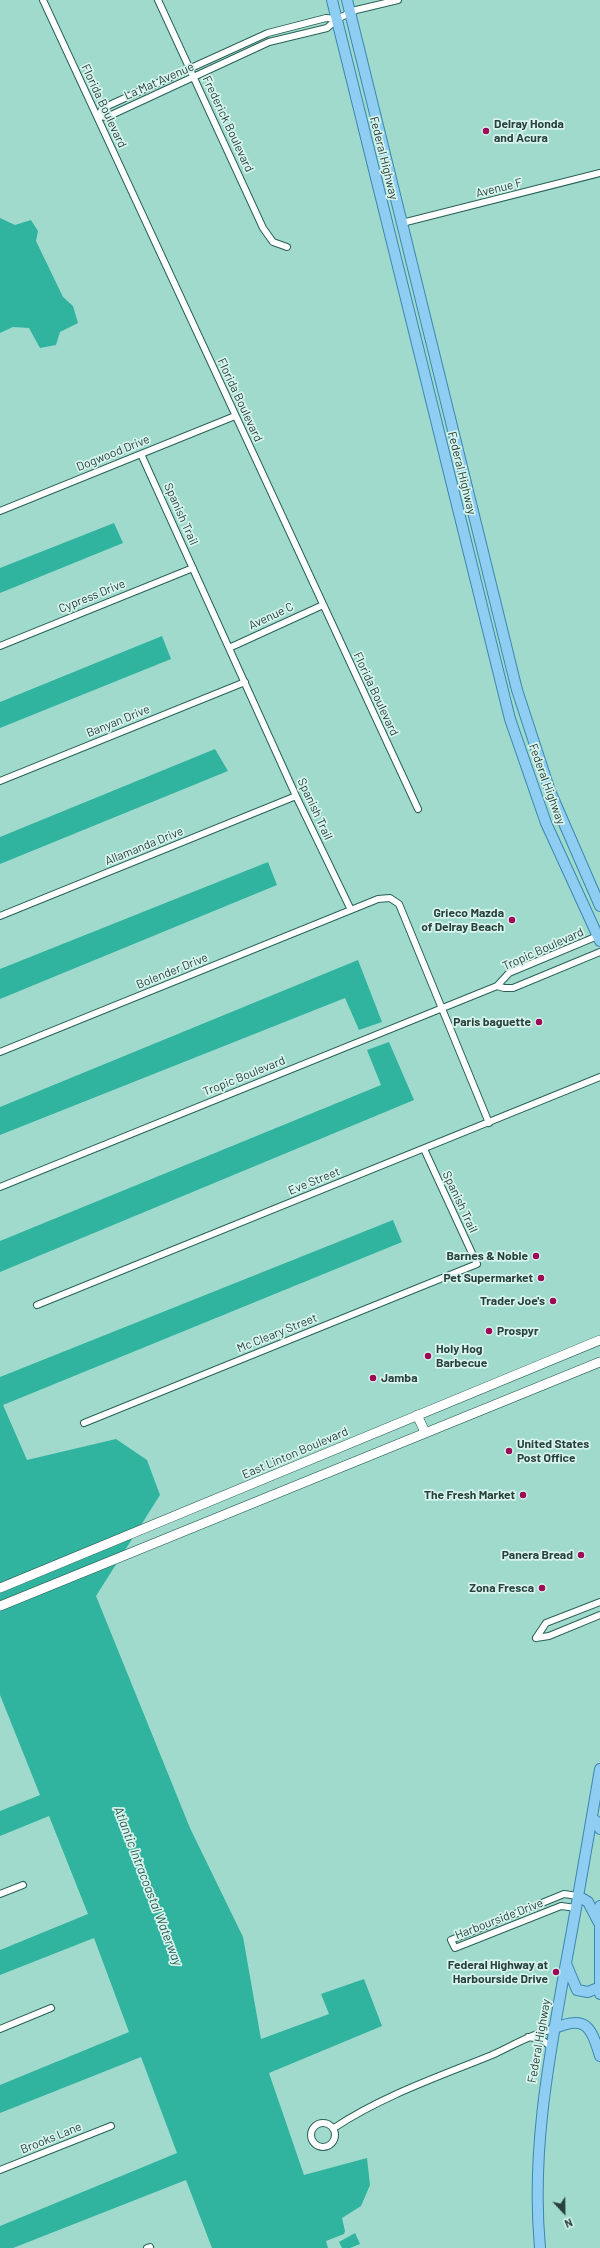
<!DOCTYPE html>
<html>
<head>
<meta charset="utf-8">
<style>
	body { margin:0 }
	#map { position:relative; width:600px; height:2248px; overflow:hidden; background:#a0dacd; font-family:Barlow,sans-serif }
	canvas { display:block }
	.north { position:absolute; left:544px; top:2192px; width:40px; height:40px; -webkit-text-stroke:3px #d7f4ed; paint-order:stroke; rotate:158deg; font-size:11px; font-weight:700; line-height:16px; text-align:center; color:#29413c }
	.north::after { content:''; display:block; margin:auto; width:14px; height:18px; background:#29413c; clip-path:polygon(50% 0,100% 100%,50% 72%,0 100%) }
</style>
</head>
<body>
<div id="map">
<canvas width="600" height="2248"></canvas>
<div class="north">N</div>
</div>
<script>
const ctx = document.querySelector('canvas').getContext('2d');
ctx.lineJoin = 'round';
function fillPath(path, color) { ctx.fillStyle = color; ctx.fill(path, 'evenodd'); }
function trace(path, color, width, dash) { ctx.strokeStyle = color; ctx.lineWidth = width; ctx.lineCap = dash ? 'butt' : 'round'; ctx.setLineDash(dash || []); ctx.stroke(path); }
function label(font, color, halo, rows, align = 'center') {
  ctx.font = font + ' Barlow,sans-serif'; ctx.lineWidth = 3.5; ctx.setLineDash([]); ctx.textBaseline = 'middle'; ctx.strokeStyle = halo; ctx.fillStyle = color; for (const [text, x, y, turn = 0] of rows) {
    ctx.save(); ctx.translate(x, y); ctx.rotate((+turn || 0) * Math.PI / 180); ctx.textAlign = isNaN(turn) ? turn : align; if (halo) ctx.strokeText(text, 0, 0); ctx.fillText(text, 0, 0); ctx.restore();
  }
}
const water = new Path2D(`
	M0,218L15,225L31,220L38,231L36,241L63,297L73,306L78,323L60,332L56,345L40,348L29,328L13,327L0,333Z
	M114,523L123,543L0,593V568Z
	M162,636L171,659L0,728V702Z
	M215,749L228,771L0,864V837Z
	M268,862L277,885L0,999V969Z
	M358,960L382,1022L359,1030L345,998L0,1135V1107Z
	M389,1042L414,1100L0,1272V1241L381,1085L367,1050Z
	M393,1220L402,1242L3,1405L27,1460L116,1439L147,1460L160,1495L96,1596L190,1828L243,1937L261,2039L329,2014L321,1994L364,1979L382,2026L269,2073L304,2175L367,2158L370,2185L361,2206L342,2218L345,2231L344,2234L326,2241L328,2248H212L186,2180L13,2248H0V2226L177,2153L141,2057L0,2113V2085L129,2032L94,1938L0,1975V1950L88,1914L49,1816L0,1836V1811L40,1795L0,1695V1377Z
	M355,2233L360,2244L350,2248H342L339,2242Z`);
const minor = new Path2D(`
	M43,0L418,809
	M158,0L263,228L273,242L287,247
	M337,19L326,18L268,33L103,108L98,116L107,117L269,42L327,28L337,19L356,10L398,0
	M402,223L600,173
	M141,454L296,796L351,910
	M0,511L235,416
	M0,646L193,568
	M229,648L323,605
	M0,781L245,682
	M0,916L296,796
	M497,986L504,988H513L600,952
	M0,1052L378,899L390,898L399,904L489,1123
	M0,1187L497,986L509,973L600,935
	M37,1305L600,1077
	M84,1423L477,1264L424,1149
	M536,1638L546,1623L600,1602
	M536,1638L549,1636L600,1615
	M0,1894L23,1885
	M576,1908L561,1906L455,1948L451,1940L564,1894L578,1896
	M0,2029L51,2008
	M528,2037L541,2039L550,2046
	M311 2135a12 12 0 1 1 24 0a12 12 0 1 1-24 0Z
	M334,2128C382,2096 438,2077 492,2055C512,2046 531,2034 553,2029
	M0,2170L111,2126
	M147,2248L150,2247`);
const secondary = new Path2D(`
	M417,1415L425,1432
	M0,1588L600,1340
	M0,1606L600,1362`);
const primary = new Path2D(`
	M332,0L510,719L546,823L600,941
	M347,0L517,690L550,791L600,906
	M592,1818L597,1822L600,1829
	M578,1896L588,1902L599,1923
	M600,1906V1994
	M567,1966L577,1990L588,1992L600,1987
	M553,2029C586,2014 591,2027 600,2056
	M540,2248C531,2151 549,2058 566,1963C578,1899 589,1834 600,1769`);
const markers = [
	[486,131,4,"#9d0954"],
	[512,920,4,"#9d0954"],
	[539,1022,4,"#9d0954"],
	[536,1256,4,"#9d0954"],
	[541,1278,4,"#9d0954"],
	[553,1301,4,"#9d0954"],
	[489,1331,4,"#9d0954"],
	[428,1356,4,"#9d0954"],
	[373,1378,4,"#9d0954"],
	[509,1451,4,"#9d0954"],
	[523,1495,4,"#9d0954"],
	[581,1555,4,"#9d0954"],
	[542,1588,4,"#9d0954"],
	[556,1972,4,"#9d0954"]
];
const streetNames = [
	["La Mat Avenue",159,81,-24],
	["Florida Boulevard",104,106,65],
	["Frederick Boulevard",228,124,65],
	["Federal Highway",384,158,76],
	["Avenue F",499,188,-14],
	["Florida Boulevard",240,400,65],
	["Dogwood Drive",113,453,-22],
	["Federal Highway",462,473,76],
	["Spanish Trail",181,514,66],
	["Cypress Drive",92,596,-22],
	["Avenue C",271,616,-25],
	["Florida Boulevard",376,694,65],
	["Banyan Drive",118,721,-22],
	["Federal Highway",547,784,70],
	["Spanish Trail",315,809,65],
	["Allamanda Drive",144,846,-22],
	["Tropic Boulevard",543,949,-24],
	["Bolender Drive",172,971,-22],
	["Tropic Boulevard",244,1076,-22],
	["Eve Street",314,1181,-22],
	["Spanish Trail",460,1202,65],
	["Mc Cleary Street",277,1333,-22],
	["East Linton Boulevard",295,1453,-23],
	["Harbourside Drive",499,1919,-21],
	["Federal Highway",539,2041,-80],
	["Brooks Lane",51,2138,-22]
];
const poiNames = [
	["Delray Honda",494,124,"left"],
	["and Acura",494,138,"left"],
	["Grieco Mazda",504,913],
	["of Delray Beach",504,927],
	["Paris baguette",531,1022],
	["Barnes & Noble",528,1256],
	["Pet Supermarket",533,1278],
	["Trader Joe's",545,1301],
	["Prospyr",497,1331,"left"],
	["Holy Hog",436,1349,"left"],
	["Barbecue",436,1363,"left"],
	["Jamba",381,1378,"left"],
	["United States",517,1444,"left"],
	["Post Office",517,1458,"left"],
	["The Fresh Market",515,1495],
	["Panera Bread",573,1555],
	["Zona Fresca",534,1588],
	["Federal Highway at",548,1965],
	["Harbourside Drive",548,1979]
];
const waterNames = [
	["Atlantic Intracoastal Waterway",148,1886,69]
];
fillPath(water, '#30b49f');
trace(minor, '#296157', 8);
trace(secondary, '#296157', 10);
trace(primary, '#3b87ae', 12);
trace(minor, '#fff', 6);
trace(secondary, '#fff', 9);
trace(primary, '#8fcdf3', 10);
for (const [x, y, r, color] of markers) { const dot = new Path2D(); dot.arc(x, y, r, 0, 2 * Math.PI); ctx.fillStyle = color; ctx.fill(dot); trace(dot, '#d7f4ed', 1.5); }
label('12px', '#29413c', '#d7f4ed', streetNames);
label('bold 12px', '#29413c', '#d7f4ed', poiNames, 'right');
label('italic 13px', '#285b52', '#d7f4ed', waterNames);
</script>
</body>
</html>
